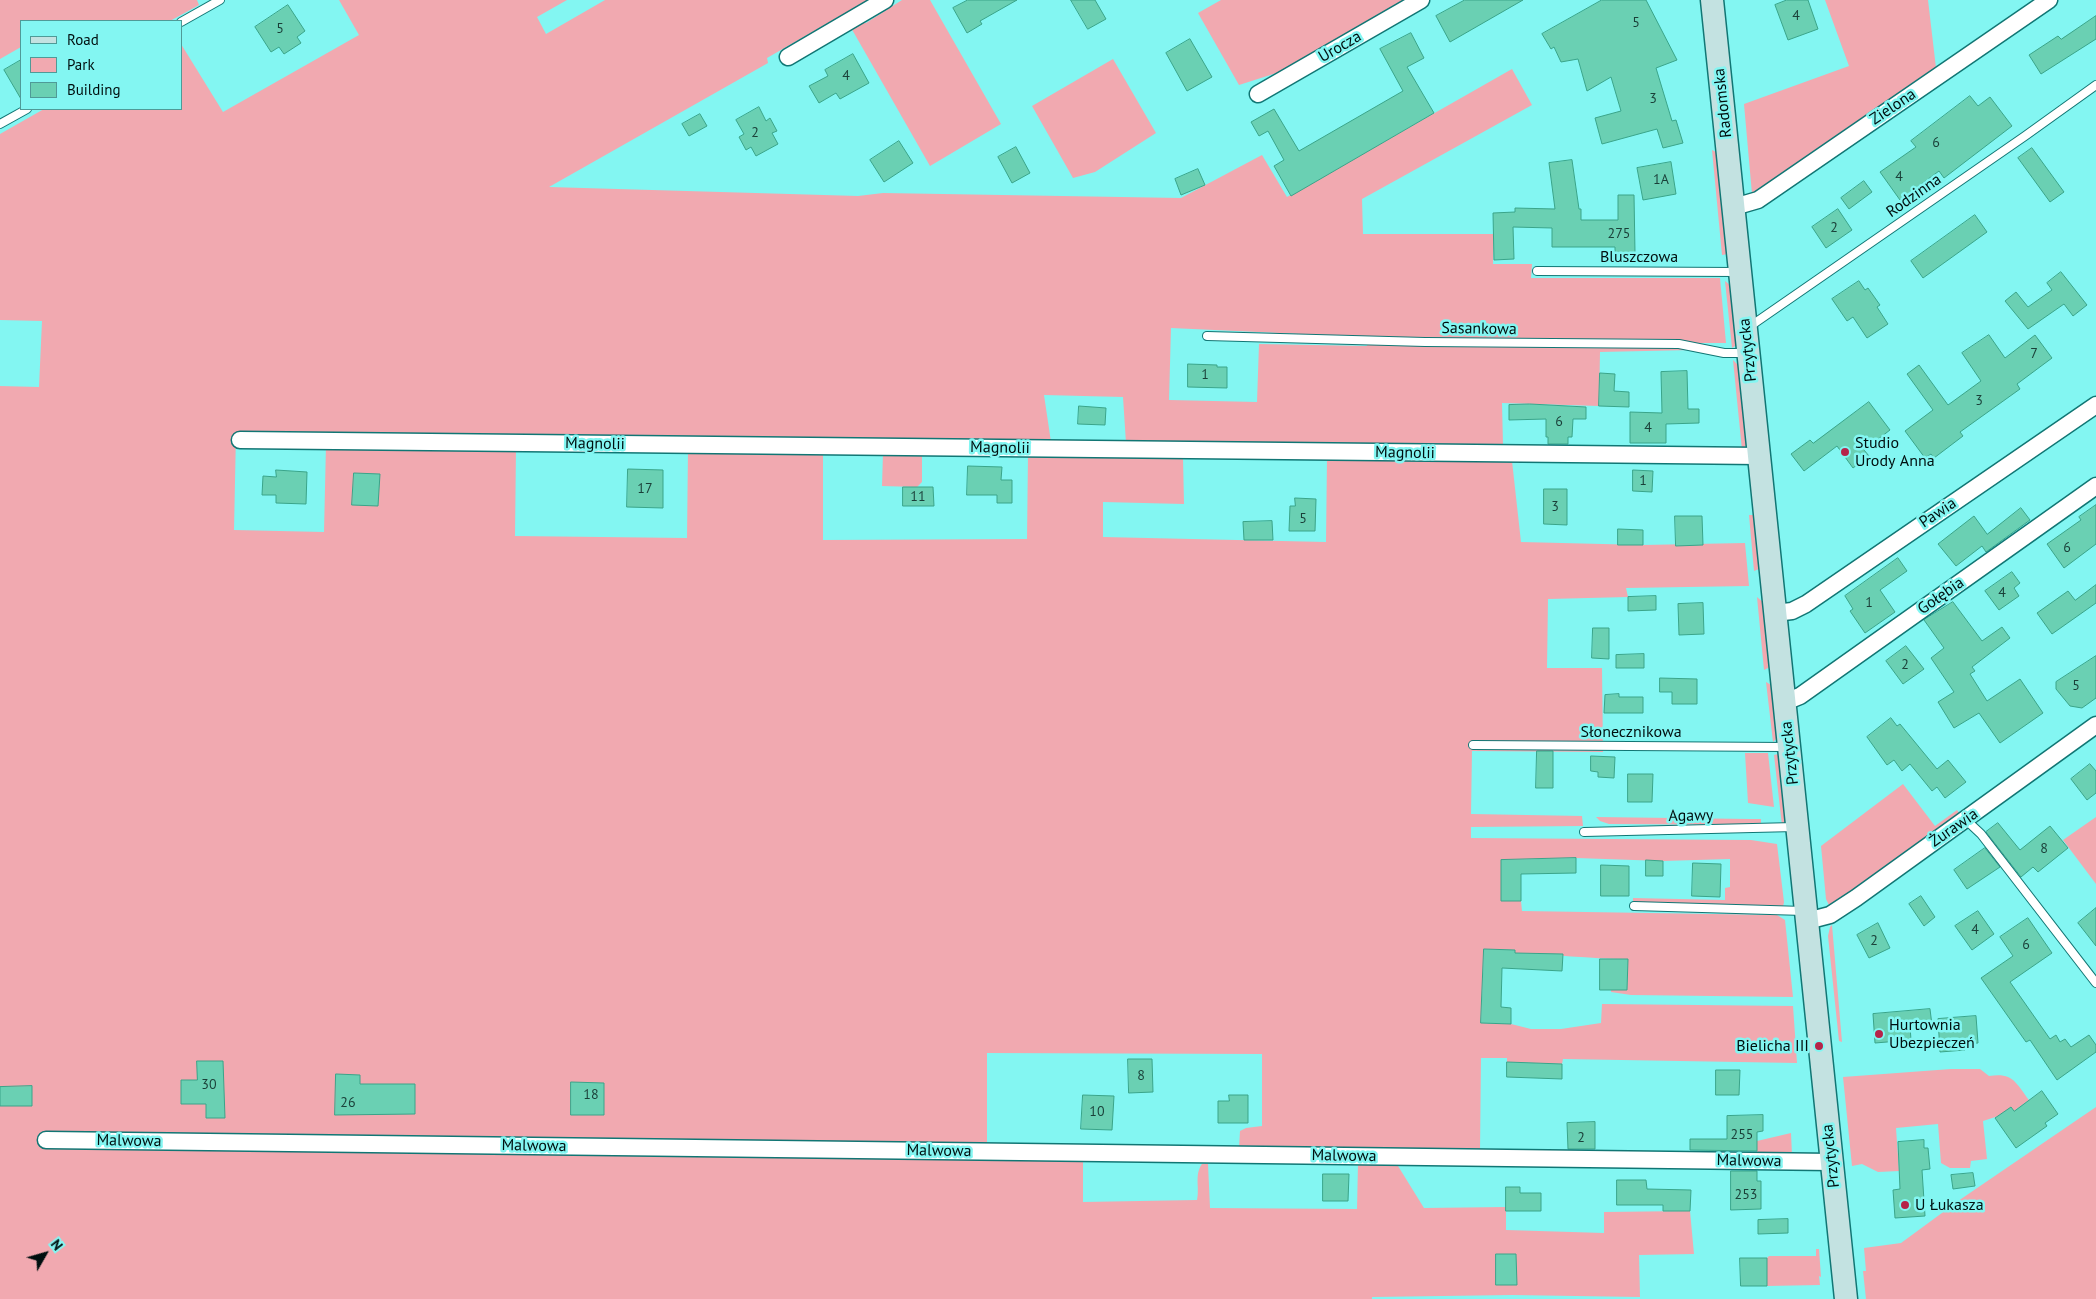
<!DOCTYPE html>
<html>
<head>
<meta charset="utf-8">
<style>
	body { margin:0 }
	#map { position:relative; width:2096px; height:1299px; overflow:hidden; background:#83f6f2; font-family:"PT Sans",sans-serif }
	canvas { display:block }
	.legend { position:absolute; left:20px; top:20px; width:162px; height:90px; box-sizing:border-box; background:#83f6f2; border:1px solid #4f9a97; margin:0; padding:6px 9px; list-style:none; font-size:15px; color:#000f0f }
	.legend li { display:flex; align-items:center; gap:10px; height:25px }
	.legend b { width:25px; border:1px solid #4f9a97 }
	.north { position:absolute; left:20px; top:1229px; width:50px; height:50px; -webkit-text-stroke:4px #83f6f2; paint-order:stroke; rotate:52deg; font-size:14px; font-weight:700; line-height:20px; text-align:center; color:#000f0f }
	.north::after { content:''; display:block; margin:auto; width:18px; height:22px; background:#000f0f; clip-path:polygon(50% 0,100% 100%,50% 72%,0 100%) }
</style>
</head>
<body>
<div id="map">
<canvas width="2096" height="1299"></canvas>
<ul class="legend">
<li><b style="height:6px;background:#c3e2e1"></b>Road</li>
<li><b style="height:14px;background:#f1a9b0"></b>Park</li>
<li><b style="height:14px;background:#6ad0b3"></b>Building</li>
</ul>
<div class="north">N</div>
</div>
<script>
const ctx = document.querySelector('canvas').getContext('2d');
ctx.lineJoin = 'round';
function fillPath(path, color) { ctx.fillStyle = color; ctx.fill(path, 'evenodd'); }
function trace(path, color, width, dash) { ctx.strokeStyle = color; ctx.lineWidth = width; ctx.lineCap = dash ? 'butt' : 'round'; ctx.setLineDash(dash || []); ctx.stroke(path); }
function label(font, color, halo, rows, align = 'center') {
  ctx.font = font + ' "PT Sans",sans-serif'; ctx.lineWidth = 5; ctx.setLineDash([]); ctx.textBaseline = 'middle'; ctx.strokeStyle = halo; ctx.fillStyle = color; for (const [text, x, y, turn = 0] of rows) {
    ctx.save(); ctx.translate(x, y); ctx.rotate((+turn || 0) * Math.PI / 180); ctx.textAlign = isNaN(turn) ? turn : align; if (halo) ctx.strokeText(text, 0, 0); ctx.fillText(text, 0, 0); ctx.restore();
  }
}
const green = new Path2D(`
	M0,0H197L199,5L170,21H21V47L0,59Z
	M339,0H567L537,17L546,34L605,0H868L767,58L768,63L549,187L858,196L883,193L1181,198L1262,155L1287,197L1512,69L1532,105L1362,199L1363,234H1494L1493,264H1532L1531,278H1720L1726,343H1690L1691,350L1600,352L1599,406L1502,403L1503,445L1418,444L1417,448L1126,443L1123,397L1044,395L1051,442L236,433L234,530L324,532L326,445L516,448L515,536L687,538L688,450L823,452V540L1027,539L1028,455L1183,458L1184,504L1103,502V537L1326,542L1327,458L1512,461L1521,542L1643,545L1745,543L1749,586L1626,588L1628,597L1548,599L1547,668H1602L1603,752L1472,751L1471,814L1582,816L1583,826L1471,827V838L1751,840L1777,844L1784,902L1783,907L1633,903V898L1725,900V888L1730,887V859L1663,861L1576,858L1501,860V901H1521L1522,911L1777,915L1785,920L1793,997L1631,995L1611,992V990H1627L1628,959C1590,959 1552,954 1515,953L1514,950L1484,949L1481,1023L1511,1024L1531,1029H1561L1601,1023L1602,1004L1793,1006L1797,1063L1563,1059L1562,1064L1507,1062V1058H1481L1480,1151L1239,1148L1240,1131L1246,1128L1262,1126V1054L987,1053V1157L1083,1160V1202L1197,1200C1200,1188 1194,1175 1202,1164H1208L1210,1208L1357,1209L1358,1164L1398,1166L1424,1208L1506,1207V1230L1604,1233V1212L1690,1211L1694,1254L1639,1255L1640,1297L1512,1295L1372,1297V1299H0V386L39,387L42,321L0,320V134L44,109H181V44L223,112L359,35ZM1171,328L1366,337L1367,346L1259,344L1257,402L1169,400ZM1516,1254V1285H1496V1255Z
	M902,0H930L1001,124L930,166L850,26L858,21L866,23Z
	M1221,0H1402L1403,3L1289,69L1239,85L1198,13Z
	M1825,0H1928L1936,68L1752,194L1744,104L1849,66Z
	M1113,59L1156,133L1095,172L1073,178L1032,106Z
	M1712,150L1718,153L1728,254L1722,255Z
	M1725,281L1731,286L1738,344L1732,348Z
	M1733,360L1739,366L1747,444L1742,450Z
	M883,453L922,454V482L917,487L882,486Z
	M1749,515H1753L1755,518L1759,569L1754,571Z
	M1757,597L1764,603L1770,667L1764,670Z
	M1766,682L1773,686L1778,737L1773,742Z
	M1745,753H1768L1774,807L1748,803Z
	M1778,754L1780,757L1787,818L1782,826L1774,755Z
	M1903,784L1935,826L1957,810L1960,814L1831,906L1829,905L1826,899L1821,846Z
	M1596,817L1750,819H1761V825L1609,824L1600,821Z
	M2096,817V884L2063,840Z
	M1832,925L1842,1042L1839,1041L1828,936L1830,927Z
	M1951,1069H1980L1989,1076C2013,1072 2016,1083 2029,1100L2014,1111L1983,1121L1987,1159L1971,1161L1970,1168H1950L1941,1163L1938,1124L1896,1128L1899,1171L1878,1172L1862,1164L1852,1166L1843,1077Z
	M2096,1107V1299H1866L1863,1271H1866L1864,1248L1901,1243L1961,1199Z
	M1791,1133L1792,1155H1757V1141Z
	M1816,1249H1819L1821,1277L1819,1276L1820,1285L1767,1286V1258L1769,1256H1816Z`);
const building = new Path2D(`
	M968,0H1017L980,21L982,24L967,33L953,8Z
	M1071,0H1095L1106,19L1088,29Z
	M1465,0H1523L1450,42L1436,16Z
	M1602,0H1646L1677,60L1656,68L1672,121L1676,120L1683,143L1663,148L1657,129L1602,144L1595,118L1621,111L1611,77L1587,91L1578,59L1561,62L1554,47L1551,49L1542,34Z
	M1787,0H1808L1818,29L1788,40L1775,5Z
	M288,5L305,31L297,37L301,43L284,54L279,47L271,52L255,27Z
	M2096,16V39L2041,74L2029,55L2058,36L2061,39Z
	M1411,33L1424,58L1407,67L1434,113L1291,196L1274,166L1284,160L1268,131L1259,136L1251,122L1274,109L1299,151L1403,91L1380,49Z
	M1190,39L1212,77L1187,91L1166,53Z
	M853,54L869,83L840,99L836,93L819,103L809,86L828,76L825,70Z
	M21,60V99L4,70Z
	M1970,96L1978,106L1990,97L2012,126L1944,178L1939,171L1900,200L1880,172L1916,147L1911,141Z
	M759,107L766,121L770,118L777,131L772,133L778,144L756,156L751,147L746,150L739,137L744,134L736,120Z
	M700,114L707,126L689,136L682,124Z
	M899,141L913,163L884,182L870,160Z
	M1016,147L1030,173L1012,183L998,157Z
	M2032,148L2064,192L2050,202L2018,158Z
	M1572,160L1579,209H1581V220H1618V195H1634L1635,253L1615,254V247H1552V228L1513,227L1514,259L1494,260L1493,213L1515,212V208L1555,209L1549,163Z
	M1671,162L1676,194L1643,200L1637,168Z
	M1198,169L1205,185L1181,195L1175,179Z
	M1864,181L1872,192L1849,209L1841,198Z
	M1838,209L1852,230L1826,248L1812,227Z
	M1975,215L1987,232L1923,278L1911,261Z
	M2061,272L2087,305L2073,316L2064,304L2028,329L2005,301L2016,292L2028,307L2052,290L2047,283Z
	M1859,281L1865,290L1868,288L1880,305L1877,307L1888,324L1867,338L1853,317L1847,321L1832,299Z
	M1989,335L2005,358L2035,335L2052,358L2017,384L2020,389L1960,432L1963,436L1934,458L1931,454L1925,458L1905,431L1933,410L1907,374L1919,365L1948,405L1981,381L1962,353Z
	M1188,364L1217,365V367H1227V388L1188,387Z
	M1687,371L1688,409H1699V423L1666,424V443H1630V412L1662,413L1661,372Z
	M1600,373L1615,374L1614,391L1629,392V407L1599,406Z
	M1869,402L1890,430L1864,450L1869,456L1853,468L1837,446L1804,471L1791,454L1810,440L1813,443Z
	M1530,404L1586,407V419H1573L1572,437H1568V444H1548V437H1546V419L1509,420V405Z
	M1079,406L1106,408L1105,425L1078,424Z
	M968,466L1002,467L1001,480H1012V503H997V495H967Z
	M628,469L663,470V508L627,507Z
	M276,470L307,472L306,504L276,503V495H262L263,476L276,477Z
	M1633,470L1653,471L1652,492L1633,491Z
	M354,473L380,474L378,506L352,505Z
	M903,487H933L934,506H903Z
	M1544,489H1567V525L1544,524Z
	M1295,498L1316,499L1315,531H1289L1290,506H1295Z
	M2096,505V544L2064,568L2047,544L2081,520L2079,517Z
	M2021,508L2030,520L1986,552L1982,546L1956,566L1938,544L1974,516L1987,534Z
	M1675,516H1702L1703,545L1676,546Z
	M1272,521L1273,540H1244L1243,522Z
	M1618,529L1643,530V545H1618Z
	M1898,558L1907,571L1880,590L1895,612L1865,633L1850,611L1853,609L1845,596Z
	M2012,572L2020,583L2014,588L2019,596L1999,610L1985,591Z
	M2096,585V603L2052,634L2037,613L2068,591L2075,600Z
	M1656,596V610L1628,611V597Z
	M1953,602L1982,641L2002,627L2010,638L1972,667L1975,671L1970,674L1987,701L2020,679L2043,713L2000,743L1979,713L1954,728L1938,702L1954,692L1931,658L1944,648L1924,620Z
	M1703,603L1704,634L1679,635L1678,604Z
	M1593,628H1609V659L1592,658Z
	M1906,646L1924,669L1903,684L1886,661Z
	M1644,654V668H1616V655Z
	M2096,656V698L2082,708L2070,706L2056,689V682Z
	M1660,678L1697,679V704H1672V692H1660Z
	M1619,694V697H1643V713H1604L1605,695Z
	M1891,718L1897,726L1900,724L1937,769L1948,760L1966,782L1945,798L1937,787L1932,791L1910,764L1902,771L1894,760L1887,765L1867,737Z
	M1537,751H1553V788H1536Z
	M1591,756L1615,757L1614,778L1598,777V772L1591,771Z
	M2090,764L2096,771V793L2087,800L2071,779Z
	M1628,774H1653L1652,802H1628Z
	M1998,823L2020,850L2050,826L2068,848L2038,872L2033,867L2021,877L1986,832Z
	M1985,848L2000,867L1967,889L1954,870Z
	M1576,858V873L1521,874V901H1501V860Z
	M1646,860L1663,861V876H1646Z
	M1693,863L1721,864L1720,897L1692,896Z
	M1601,865L1629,866V896H1601Z
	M1921,896L1935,917L1924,926L1909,904Z
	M2096,908V946L2078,923Z
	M1978,911L1994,934L1972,950L1955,926Z
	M2028,918L2052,953L2010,982L2050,1039L2056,1035L2060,1042L2065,1039L2071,1047L2089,1035L2096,1045V1052L2057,1080L2030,1040L2026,1042L1981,978L2013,956L2000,937Z
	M1878,923L1890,948L1869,958L1857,935Z
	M1484,949L1515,950V953L1563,954L1562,971L1502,968L1501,1007L1511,1008V1024L1481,1023Z
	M1600,959H1628L1627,990H1600Z
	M1930,1009L1932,1025L1910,1026L1911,1040L1875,1043L1873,1014Z
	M1976,1016L1978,1043L1965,1044V1050L1940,1052L1938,1019Z
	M1128,1059H1152L1153,1092L1129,1093Z
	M197,1061H223L225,1118H206V1104H181V1080H197Z
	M1507,1062L1562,1064V1079L1507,1077Z
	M1716,1070H1740L1739,1095H1716Z
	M336,1074L360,1075V1084H415V1114L335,1115Z
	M571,1082L604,1083V1115H571Z
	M32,1086V1106H0V1087Z
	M2042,1091L2058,1114L2045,1123L2047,1126L2016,1148L1995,1118L2011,1107L2014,1111Z
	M1083,1095L1114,1096L1112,1130L1081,1129Z
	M1229,1095H1248V1123H1218V1101H1229Z
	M1763,1115V1131L1757,1132V1151L1690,1150V1139H1727V1116Z
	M1595,1122V1149H1568L1567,1123Z
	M1924,1140V1148H1928L1930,1169L1922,1170L1925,1216L1895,1218L1893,1190L1900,1189L1898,1142Z
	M1731,1171H1757V1181H1761V1209L1731,1210Z
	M1973,1173L1975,1186L1953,1189L1951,1175Z
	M1323,1174H1349L1348,1201H1323Z
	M1617,1180H1646L1647,1189L1691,1190L1690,1211H1663V1205H1617Z
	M1506,1187H1520V1193H1541V1211H1506Z
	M1788,1219V1233L1758,1234V1220Z
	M1496,1254H1516L1517,1285H1496Z
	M1740,1258H1767V1286H1741Z`);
const lane = new Path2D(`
	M181,22L220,0
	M0,124L27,109
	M1537,271L1738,272
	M1749,327L2025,136L2096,85
	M1207,336L1425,342L1679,344L1724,353H1747
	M1473,745L1786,747
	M1965,819L1981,834L2096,983
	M1584,832L1795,827
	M1634,906L1804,911`);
const street = new Path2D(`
	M788,57L885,0
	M1258,94L1421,0
	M1734,207L1758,200L2049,0
	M240,440L1760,456
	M1775,613L1792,611L1806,604L2096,405
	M1785,702L1800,696L2096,486
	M1807,921L1830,915L1856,898L2096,725
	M46,1140L1832,1162`);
const secondary = new Path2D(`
	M1712,0L1846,1299`);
const markers = [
	[1845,452,5,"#b62449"],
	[1879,1034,5,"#b62449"],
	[1819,1046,5,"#b62449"],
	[1905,1205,5,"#b62449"]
];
const numberNames = [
	["4",1796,16],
	["5",1636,23],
	["5",280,29],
	["4",846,76],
	["3",1653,99],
	["2",755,133],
	["6",1936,143],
	["4",1899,177],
	["1A",1661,180],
	["2",1834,228],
	["275",1619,234],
	["7",2034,354],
	["1",1205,375],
	["3",1979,401],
	["6",1559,422],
	["4",1648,428],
	["1",1643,481],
	["17",645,489],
	["11",918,497],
	["3",1555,507],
	["5",1303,519],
	["6",2067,548],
	["4",2002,593],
	["1",1869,603],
	["2",1905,665],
	["5",2076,686],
	["8",2044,849],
	["4",1975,930],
	["2",1874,941],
	["6",2026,945],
	["8",1141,1076],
	["30",209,1085],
	["18",591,1095],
	["26",348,1103],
	["10",1097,1112],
	["255",1742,1135],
	["2",1581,1138],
	["253",1746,1195]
];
const streetNames = [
	["Urocza",1340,47,-30],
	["Radomska",1723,103,-96],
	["Zielona",1893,107,-34],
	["Rodzinna",1914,196,-35],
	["Bluszczowa",1639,257],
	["Sasankowa",1479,329,1],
	["Przytycka",1748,350,-96],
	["Magnolii",595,444,1],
	["Magnolii",1000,448,1],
	["Magnolii",1405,453,1],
	["Pawia",1938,513,-34],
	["Gołębia",1941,596,-35],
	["Słonecznikowa",1631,732],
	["Przytycka",1790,753,-96],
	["Agawy",1691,816,-1],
	["Żurawia",1954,828,-35],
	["Malwowa",129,1141,1],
	["Malwowa",534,1146,1],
	["Malwowa",939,1151,1],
	["Malwowa",1344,1156,1],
	["Przytycka",1831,1156,-96],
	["Malwowa",1749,1161,1]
];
const poiNames = [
	["Studio",1855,443],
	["Urody Anna",1855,461],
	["Hurtownia",1889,1025],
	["Ubezpieczeń",1889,1043],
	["Bielicha III",1809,1046,"right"],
	["U Łukasza",1915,1205]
];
fillPath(green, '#f1a9b0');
fillPath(building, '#6ad0b3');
trace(building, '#3aa489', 1);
trace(lane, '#117674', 10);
trace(street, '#117674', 19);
trace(secondary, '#117674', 25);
trace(lane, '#fff', 8);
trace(street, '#fff', 16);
trace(secondary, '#c3e2e1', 22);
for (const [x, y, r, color] of markers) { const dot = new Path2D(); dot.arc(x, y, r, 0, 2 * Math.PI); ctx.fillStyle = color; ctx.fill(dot); trace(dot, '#83f6f2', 2); }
label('14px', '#1a3f38', null, numberNames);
label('16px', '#000f0f', '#83f6f2', streetNames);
label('16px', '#000f0f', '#83f6f2', poiNames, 'left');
</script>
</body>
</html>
